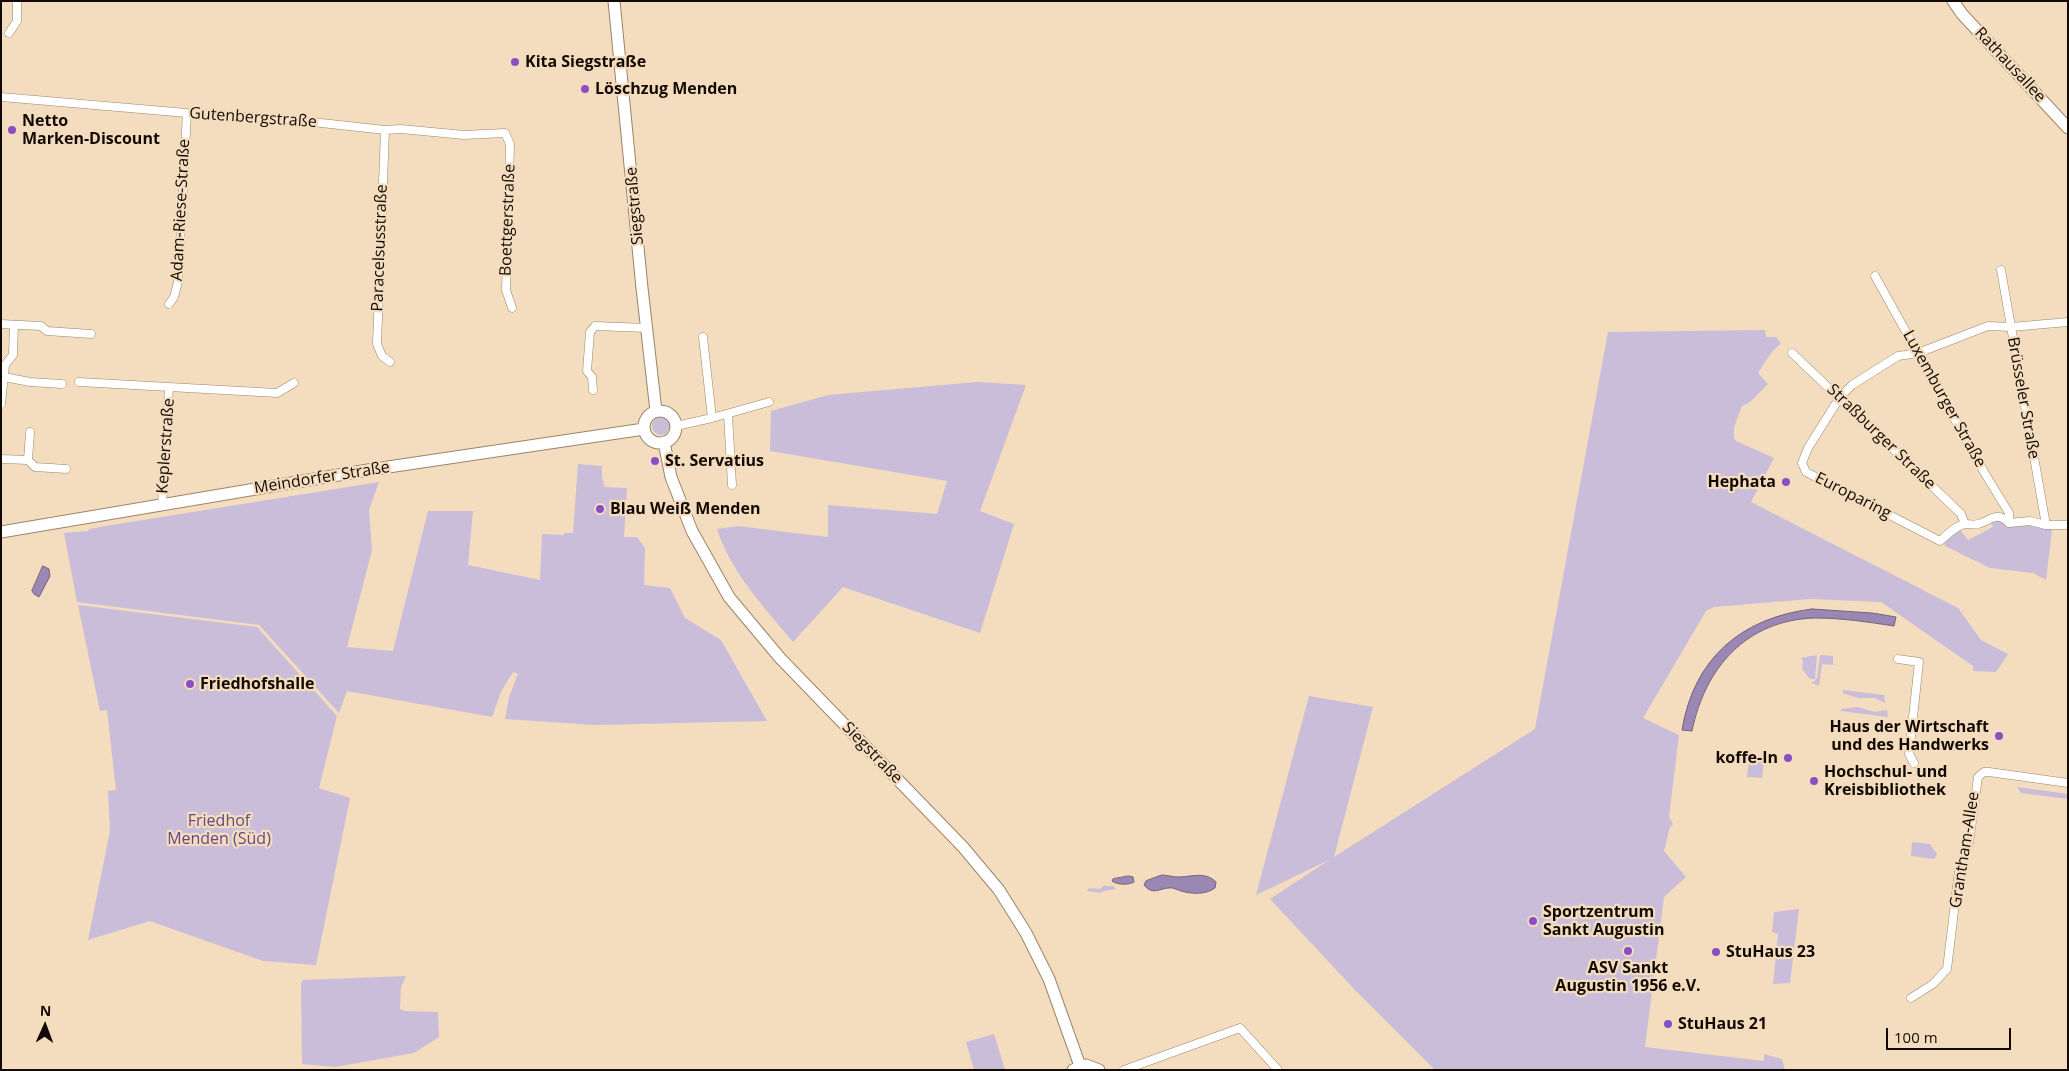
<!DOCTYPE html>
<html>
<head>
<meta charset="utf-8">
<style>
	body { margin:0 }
	#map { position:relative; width:2069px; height:1071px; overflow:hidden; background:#f4dcbe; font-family:"Open Sans",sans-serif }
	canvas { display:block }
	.frame { position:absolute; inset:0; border:2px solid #120a02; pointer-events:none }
	.north { position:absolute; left:20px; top:1001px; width:50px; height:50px; -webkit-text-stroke:4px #f4dcbe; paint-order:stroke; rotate:2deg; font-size:14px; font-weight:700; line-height:20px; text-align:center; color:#120a02 }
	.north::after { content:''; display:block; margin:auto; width:18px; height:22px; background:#120a02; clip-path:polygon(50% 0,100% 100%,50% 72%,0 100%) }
	.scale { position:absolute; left:1886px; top:1028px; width:125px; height:22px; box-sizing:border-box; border:2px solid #120a02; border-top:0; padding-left:6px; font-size:15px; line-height:18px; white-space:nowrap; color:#120a02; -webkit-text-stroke:4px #f4dcbe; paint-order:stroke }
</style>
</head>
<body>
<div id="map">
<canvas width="2069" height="1071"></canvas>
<div class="frame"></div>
<div class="north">N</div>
<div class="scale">100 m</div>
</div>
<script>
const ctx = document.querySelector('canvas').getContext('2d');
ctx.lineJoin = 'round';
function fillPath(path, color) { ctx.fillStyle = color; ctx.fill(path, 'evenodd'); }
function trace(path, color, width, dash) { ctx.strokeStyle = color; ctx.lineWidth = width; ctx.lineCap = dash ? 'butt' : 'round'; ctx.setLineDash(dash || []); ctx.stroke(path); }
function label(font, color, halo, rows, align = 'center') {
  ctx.font = font + ' "Open Sans",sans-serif'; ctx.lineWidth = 4.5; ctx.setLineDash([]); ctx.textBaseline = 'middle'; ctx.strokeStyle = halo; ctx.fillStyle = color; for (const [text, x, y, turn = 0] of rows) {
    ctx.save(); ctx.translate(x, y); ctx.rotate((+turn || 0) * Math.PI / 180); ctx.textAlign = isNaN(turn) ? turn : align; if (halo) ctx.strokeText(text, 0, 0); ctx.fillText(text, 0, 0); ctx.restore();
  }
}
const green = new Path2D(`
	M1765,330L1766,337H1776L1781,343L1771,353L1758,373L1768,384L1750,402L1742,406L1734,427V438L1736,441L1774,458L1751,502L1958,608L1981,640L2008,654L1996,672L1973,671V666L1881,602L1811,599L1714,607L1706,611L1643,718L1679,735L1669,817L1673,824L1670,827L1664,851L1686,877L1664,897L1645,1047L1764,1061V1054L1782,1059L1785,1070H1435L1355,990L1270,899L1329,860L1256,895L1309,696L1373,707L1334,857L1535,729L1608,332Z
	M977,382L1026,385L980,511L1014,524L980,633L843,587L793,642C765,608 731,573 717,529L738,526L828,537V505L937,514L947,481L770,451L771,411L828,395Z
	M652 426a9 9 0 1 1 18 0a9 9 0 1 1-18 0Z
	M578,464L602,466V478L605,487L627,488L624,537H637L645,548L644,585L670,588L685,618L721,640L767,721L594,725L505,719L509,697L518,674L513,672L501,692L492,717L347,691L339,713L259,625L77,602L64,533L88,531L89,529L112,525L379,482L369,510L372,550L347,647L393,651L428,511H473L468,565L540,580L542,534L564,535V533H573Z
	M1996,520L2012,527L2034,525L2052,530L2046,580L2033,573L1990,568L1945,546L1944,542L1955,532L1961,531L1968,540L1993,527L1990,521Z
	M78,605L257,627L337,716L319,788L350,798L316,965L263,961L150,921L88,940L110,831L108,791L116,790L107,710L100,711Z
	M1817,655L1815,679H1810L1802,669L1803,661L1801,658Z
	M1820,655L1833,656V665L1822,664L1819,686L1810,682H1814L1817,678Z
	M1843,690L1884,695L1885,703L1875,698H1858L1843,693Z
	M1857,707L1875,712L1887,710L1888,717L1841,711V709Z
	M1749,760L1764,761L1762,778L1747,777Z
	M2017,787L2068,794V799L2021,793Z
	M1912,842L1930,844L1937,854L1934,859L1911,856Z
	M1103,886H1113L1116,889L1104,891L1101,893L1087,891L1089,888L1100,889Z
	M1799,909L1790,983L1773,984L1778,934L1772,932L1774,912Z
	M406,976L401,987L400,1009L404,1011L438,1012L439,1037L414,1053L335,1067L302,1064L301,984L303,980Z
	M994,1034L1005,1070H974L966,1042Z`);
const water = new Path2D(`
	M43,566L49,569L50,576L39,597L34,594L32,591Z
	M1812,609L1872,613L1896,617L1894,626C1868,622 1842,618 1815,618C1746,620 1705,668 1692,731L1682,730C1694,658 1741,618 1812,609Z
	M1162,875C1167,875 1173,877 1178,877C1191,877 1205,871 1216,882L1215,888C1205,895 1192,894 1181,891C1177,890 1173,887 1169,888C1160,888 1153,896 1144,885L1146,881Z
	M1129,876L1133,877L1134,882C1129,885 1117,885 1112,881L1113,879Z`);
const street = new Path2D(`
	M9,33L17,21V1
	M1,97L187,113L285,119L385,130L401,129L464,135L505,133L510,144L506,290L512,308
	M385,130L377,344L382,356L390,362
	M2001,270L2046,525
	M1875,276L1984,472L2009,513V523
	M169,304L174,297L178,282L187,113
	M2068,322L2011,327L1988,326L1918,353L1898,356L1852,385L1840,397L1808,448L1802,463L1806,472L1940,541C1947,535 1956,525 1966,524C1970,524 1974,525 1978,524C1991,521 1996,510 2009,523L2030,521L2046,525H2068
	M1,324L41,326L47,331L91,334
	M703,337L712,418
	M1792,353L1934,488L1961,514L1965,524
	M4,377L30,382L62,384
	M79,382L277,393L294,383
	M593,390L592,377L587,371L590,332L595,326L647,328
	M1,404L5,365L13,355L14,325
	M728,414L732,485
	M676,426L712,418L769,402
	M1,459L28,460L30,432
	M28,460L35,467L66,469
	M162,504L169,387
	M1898,659L1919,662L1909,754L1914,763
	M1911,998L1933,984L1947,969L1959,870L1969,843L1978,777L1984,772H1989L2068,783
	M1124,1070L1240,1028L1278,1070`);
const secondary = new Path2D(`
	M614,1L642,288L656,411
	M1953,1L1962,14L2068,128
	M644 427a16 16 0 1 1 32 0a16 16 0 1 1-32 0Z
	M664,442L671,477L692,531L729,597L780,658L963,847L999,890L1026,933L1049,979L1080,1066
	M1,532L368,470L644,429
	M1073,1070L1086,1065L1099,1070`);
const markers = [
	[515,62,5,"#8c4ec4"],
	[585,89,5,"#8c4ec4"],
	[12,130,5,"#8c4ec4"],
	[655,461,5,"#8c4ec4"],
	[1786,482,5,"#8c4ec4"],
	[600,509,5,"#8c4ec4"],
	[190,684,5,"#8c4ec4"],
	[1999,736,5,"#8c4ec4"],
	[1788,758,5,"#8c4ec4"],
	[1814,781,5,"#8c4ec4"],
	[1533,921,5,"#8c4ec4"],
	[1628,951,5,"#8c4ec4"],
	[1716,952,5,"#8c4ec4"],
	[1668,1024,5,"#8c4ec4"]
];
const poiNames = [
	["Kita Siegstraße",525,62],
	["Löschzug Menden",595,89],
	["Netto",22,121],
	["Marken-Discount",22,139],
	["St. Servatius",665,461],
	["Hephata",1776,482,"right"],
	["Blau Weiß Menden",610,509],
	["Friedhofshalle",200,684],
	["Haus der Wirtschaft",1989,727,"right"],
	["und des Handwerks",1989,745,"right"],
	["koffe-In",1778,758,"right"],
	["Hochschul- und",1824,772],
	["Kreisbibliothek",1824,790],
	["Sportzentrum",1543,912],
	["Sankt Augustin",1543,930],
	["StuHaus 23",1726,952],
	["ASV Sankt",1628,968,"center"],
	["Augustin 1956 e.V.",1628,986,"center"],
	["StuHaus 21",1678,1024]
];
const streetNames = [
	["Rathausallee",2010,65,47],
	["Gutenbergstraße",253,118,4],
	["Siegstraße",635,206,-95],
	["Adam-Riese-Straße",181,210,-87],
	["Boettgerstraße",508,220,-88],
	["Paracelsusstraße",380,248,-88],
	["Brüsseler Straße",2023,398,80],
	["Luxemburger Straße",1944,399,61],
	["Straßburger Straße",1881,437,44],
	["Keplerstraße",166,446,-86],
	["Meindorfer Straße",322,478,-9],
	["Europaring",1853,496,27],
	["Siegstraße",872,753,46],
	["Grantham-Allee",1965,850,-81]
];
const parkNames = [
	["Friedhof",219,821],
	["Menden (Süd)",219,839]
];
fillPath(green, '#cabdda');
fillPath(water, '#9b87b3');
trace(water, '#72627e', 1);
trace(street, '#9b856a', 9);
trace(secondary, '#9b856a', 13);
trace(street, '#fff', 8);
trace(secondary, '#fff', 11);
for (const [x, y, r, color] of markers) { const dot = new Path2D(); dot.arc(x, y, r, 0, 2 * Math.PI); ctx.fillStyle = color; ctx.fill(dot); trace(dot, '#f4dcbe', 2); }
label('bold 16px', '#120a02', '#f4dcbe', poiNames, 'left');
label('16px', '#120a02', '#f4dcbe', streetNames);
label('16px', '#644882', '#f4dcbe', parkNames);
</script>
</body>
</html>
